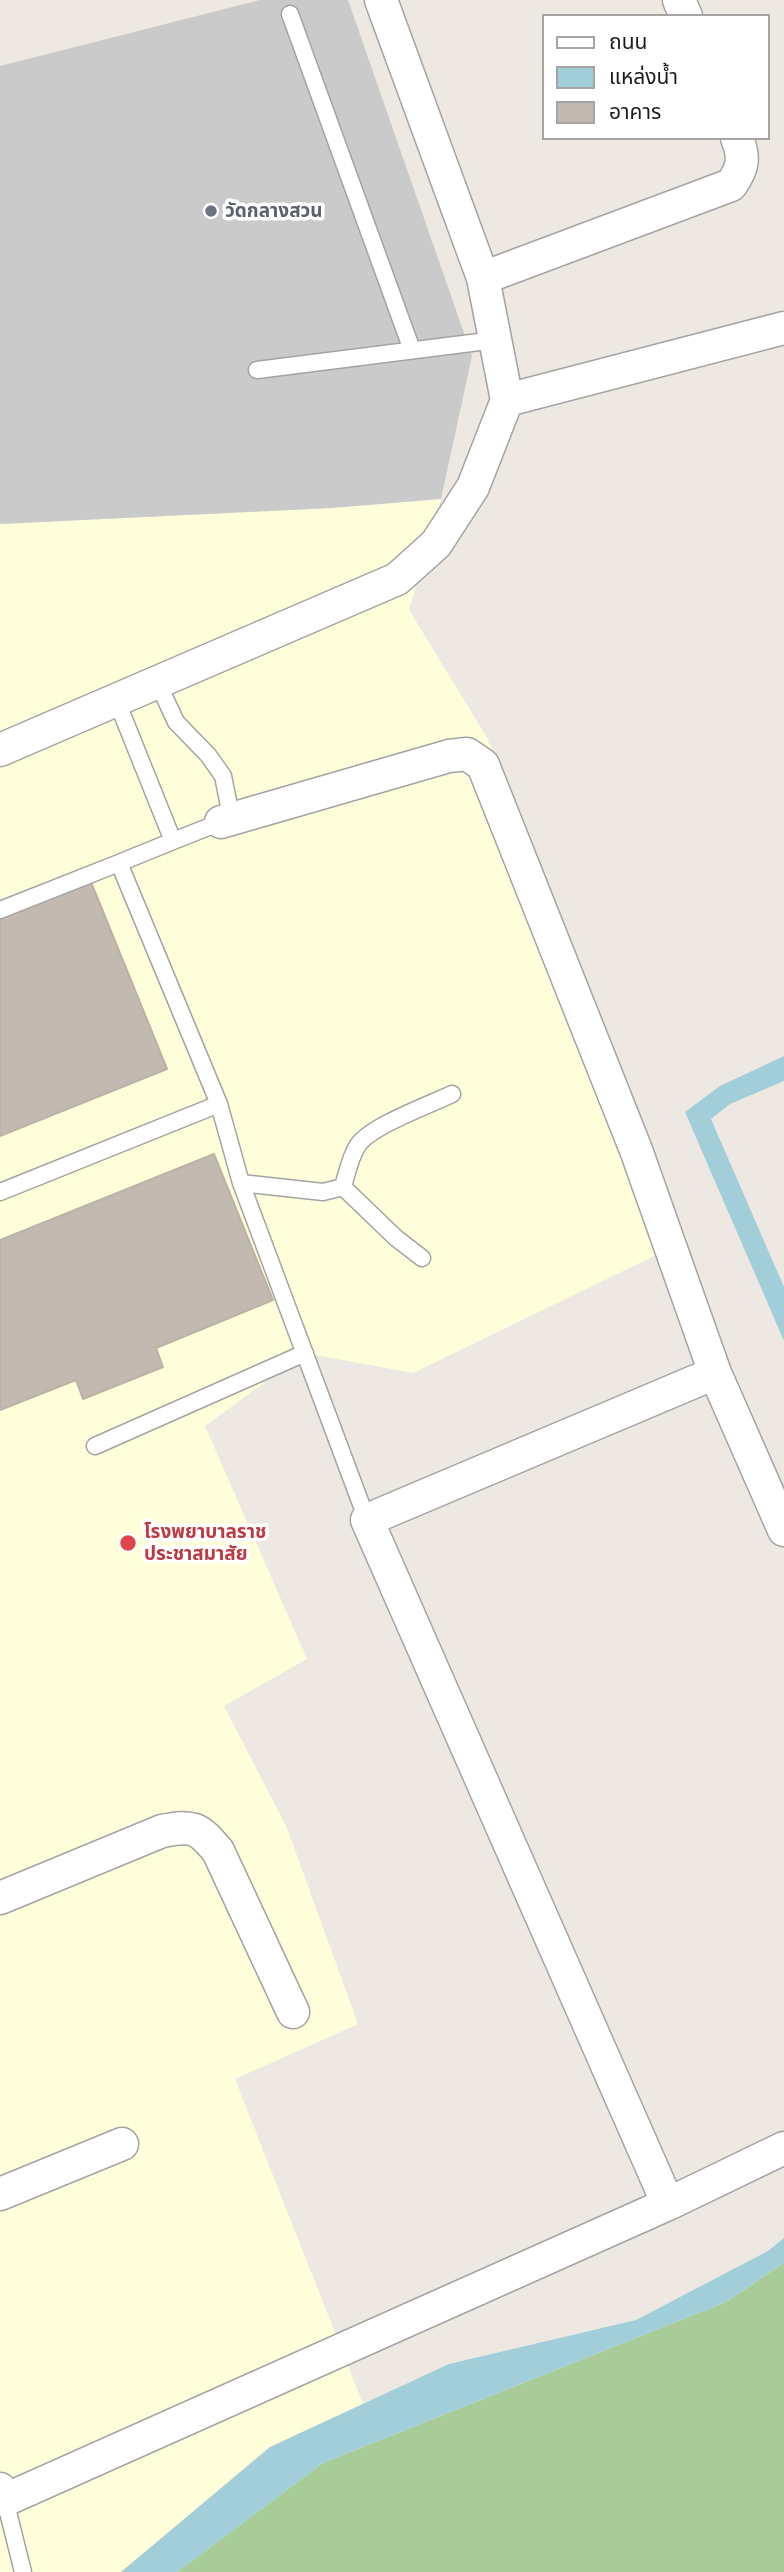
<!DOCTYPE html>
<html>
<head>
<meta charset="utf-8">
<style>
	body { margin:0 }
	#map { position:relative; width:784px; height:2572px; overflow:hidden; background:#ede9e2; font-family:Cabin,"Noto Sans Thai",sans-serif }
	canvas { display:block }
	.legend { position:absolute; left:542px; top:14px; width:228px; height:126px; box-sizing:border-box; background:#fff; border:2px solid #a4a4a4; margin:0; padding:9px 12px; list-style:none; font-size:21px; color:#1c1c1c }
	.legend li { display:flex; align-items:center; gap:14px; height:35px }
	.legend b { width:35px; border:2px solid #a4a4a4 }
</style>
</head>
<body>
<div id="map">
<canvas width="784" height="2572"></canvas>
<ul class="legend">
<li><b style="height:9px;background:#fff"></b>ถนน</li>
<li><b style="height:19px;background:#a2ceda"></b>แหล่งน้ำ</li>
<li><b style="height:19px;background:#c2b9b1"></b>อาคาร</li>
</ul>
</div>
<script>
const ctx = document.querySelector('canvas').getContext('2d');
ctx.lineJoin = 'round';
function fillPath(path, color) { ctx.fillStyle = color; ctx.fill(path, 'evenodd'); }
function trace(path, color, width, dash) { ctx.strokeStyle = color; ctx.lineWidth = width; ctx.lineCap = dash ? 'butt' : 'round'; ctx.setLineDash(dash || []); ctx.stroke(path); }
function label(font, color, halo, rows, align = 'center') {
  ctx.font = font + ' Cabin,"Noto Sans Thai",sans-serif'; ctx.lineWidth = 7; ctx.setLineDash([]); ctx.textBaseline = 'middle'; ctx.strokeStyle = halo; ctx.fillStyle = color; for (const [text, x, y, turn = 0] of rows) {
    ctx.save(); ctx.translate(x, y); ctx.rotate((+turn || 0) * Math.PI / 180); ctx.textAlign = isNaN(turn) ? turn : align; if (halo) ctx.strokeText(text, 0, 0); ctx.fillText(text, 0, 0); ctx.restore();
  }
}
const education = new Path2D(`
	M441,499L409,610L486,736L687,1240L413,1373L305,1353L205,1426L307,1659L224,1706L287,1828L358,2024L235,2079L363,2404L270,2447L121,2572H0V524L332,508Z`);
const religious = new Path2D(`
	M260,0H348L472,356L441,499L332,508L0,524V66Z`);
const forest = new Path2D(`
	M784,2263V2572H177L323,2463L726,2302Z`);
const water = new Path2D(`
	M784,1056V1081L730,1104L711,1119L784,1287V1341L685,1112L720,1086Z
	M784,2238V2263L726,2302L323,2463L177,2572H121L270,2447L449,2364L636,2320L768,2251Z`);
const building = new Path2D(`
	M91,882L167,1069L0,1136V919Z
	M214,1154L273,1300L156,1348L163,1367L83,1399L76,1380L0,1410V1240Z`);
const service = new Path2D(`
	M290,14L412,350
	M257,370L495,340
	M157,681L176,722L208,755L223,776L229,806L221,822L173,841
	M116,699L173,841L119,863L219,1104L241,1183L367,1520
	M0,910L119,863
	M241,1183L323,1192L343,1187C347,1173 350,1157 358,1145C371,1126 429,1105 452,1094
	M343,1187L396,1238L422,1258
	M0,1192L219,1104
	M95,1446L305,1353
	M5,2500L23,2572`);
const minor = new Path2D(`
	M679,0L686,16
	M483,278L731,185C743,168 745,158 737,138
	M507,400L784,328
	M0,750L397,579L436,544L473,487L507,400L483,278L381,0
	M221,822L449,756L467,754L483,765L636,1150L715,1373L784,1530
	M0,1898L162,1831C193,1825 198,1827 218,1851L293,2012
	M0,2194L122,2144
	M668,2204L367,1520L715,1373
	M0,2489L5,2500L668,2204L784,2148`);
const markers = [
	[211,211,7,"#6b7280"],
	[128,1543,9,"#e0444e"]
];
const worshipNames = [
	["วัดกลางสวน",225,211]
];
const healthNames = [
	["โรงพยาบาลราช",144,1532],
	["ประชาสมาสัย",144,1554]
];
fillPath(education, '#fefeda');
fillPath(religious, '#cacaca');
fillPath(forest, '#a7cc97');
fillPath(water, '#a2ceda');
fillPath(building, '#c2b9b1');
trace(building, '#beb0a4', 2);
trace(service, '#a3a3a3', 19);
trace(minor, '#a3a3a3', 35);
trace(service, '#fff', 16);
trace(minor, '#fff', 32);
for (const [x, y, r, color] of markers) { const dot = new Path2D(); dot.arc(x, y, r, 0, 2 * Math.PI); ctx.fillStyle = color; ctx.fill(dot); trace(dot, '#fff', 2.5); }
label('bold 19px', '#5b616d', '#fff', worshipNames, 'left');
label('bold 19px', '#be3a42', '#fff', healthNames, 'left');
</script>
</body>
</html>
